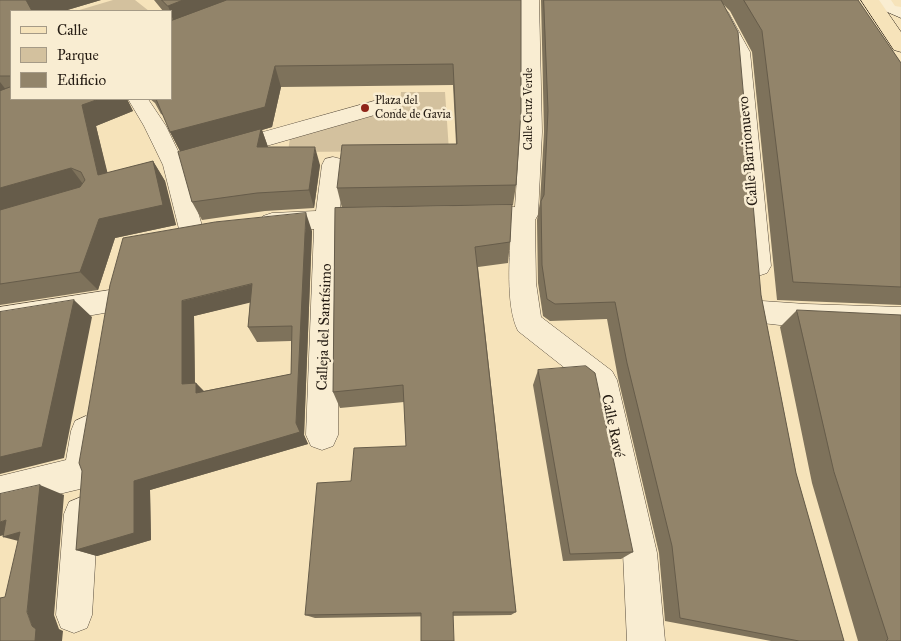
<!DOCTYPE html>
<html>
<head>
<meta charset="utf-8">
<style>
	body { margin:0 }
	#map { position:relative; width:901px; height:641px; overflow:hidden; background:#f6e3ba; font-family:"IM FELL Great Primer",serif }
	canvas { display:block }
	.legend { position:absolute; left:10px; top:10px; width:162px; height:90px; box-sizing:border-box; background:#f9edd2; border:1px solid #a59a86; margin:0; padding:6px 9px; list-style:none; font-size:15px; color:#261d14 }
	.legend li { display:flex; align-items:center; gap:10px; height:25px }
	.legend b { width:25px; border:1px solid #a59a86 }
</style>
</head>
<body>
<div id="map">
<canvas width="901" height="641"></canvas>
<ul class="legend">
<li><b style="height:6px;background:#f6e3ba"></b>Calle</li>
<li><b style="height:14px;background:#d3c19e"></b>Parque</li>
<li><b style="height:14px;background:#92846a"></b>Edificio</li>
</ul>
</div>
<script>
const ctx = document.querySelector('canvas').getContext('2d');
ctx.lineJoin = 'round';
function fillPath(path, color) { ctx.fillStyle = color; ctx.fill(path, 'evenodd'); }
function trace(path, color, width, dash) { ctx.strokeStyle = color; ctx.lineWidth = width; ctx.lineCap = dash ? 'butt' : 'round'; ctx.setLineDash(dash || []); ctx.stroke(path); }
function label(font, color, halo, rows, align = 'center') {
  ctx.font = font + ' "IM FELL Great Primer",serif'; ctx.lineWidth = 5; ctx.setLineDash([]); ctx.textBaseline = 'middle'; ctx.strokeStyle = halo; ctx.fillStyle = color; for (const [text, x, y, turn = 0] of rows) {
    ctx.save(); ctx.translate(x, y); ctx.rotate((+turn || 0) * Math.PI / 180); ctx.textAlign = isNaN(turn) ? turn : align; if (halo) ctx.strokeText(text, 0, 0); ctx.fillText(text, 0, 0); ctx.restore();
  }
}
const green = new Path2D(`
	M113,0H135L149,11H76Z
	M401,92H445L449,151L288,152L290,137L400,105Z`);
const street = new Path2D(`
	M521,0H539L542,132L538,215L535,220L536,283L541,317L612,371L617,380L657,553L665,641H627L623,553L589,387L518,331C505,305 510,255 511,225L474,226L465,223L462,217L465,211L474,208L515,207L520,132Z
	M698,0H717L728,12L750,52L771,266L767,273L758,276L749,273L745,266L730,52L711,14Z
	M392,96L399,98L402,103L399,108L186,169L204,233L201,240L192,242L183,240L180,233L163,165L144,126L128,99H148L166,126L180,155Z
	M333,157L341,159L344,165L340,210L374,209L383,212L386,218L383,224L374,227L339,228L338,435L333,446L322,450L311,446L306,435L314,229L272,231L263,228L260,222L263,216L272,213L316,211L322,165L325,159Z
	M110,290L120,293L123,301L120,309L110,312L0,331V307Z
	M762,301L806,304L901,307V331L806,328L762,323L752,320L748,312L752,304Z
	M86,416L97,421C105,439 99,466 91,484L80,489L0,508V476L66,460L71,431L75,421Z
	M81,497L93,502L98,514L92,615L87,628L74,633L61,628L56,615L64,514L69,502Z`);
const secondary = new Path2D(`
	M877,0H895L901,6V18L885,11Z`);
const primary = new Path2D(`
	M861,0H879L901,32V52L894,50Z
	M891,0H901V7L895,6Z`);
const wall = new Path2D(`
	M0,0H101L64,11H11V99H127L133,111L96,126L107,173L153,161L165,181L176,225L115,238L98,290L0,305Z
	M154,0H521L516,185L513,205L342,208L337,188L456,144L453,85L281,87L272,127L262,130L268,147L320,165L314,208L265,211L202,220L192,202L180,151L170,132L163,115L161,114L155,103L150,99H171V11H163Z
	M541,0H858L901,63V305L777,300L752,52L730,11L723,4L761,295L796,473L844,641H771L665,621L659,553L618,378L607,319L550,321L543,316L538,283L537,220L540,202L544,132Z
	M335,208L510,242L508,263L478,267L516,612L511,615L315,618L305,615L351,481L406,446L404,402L340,408L333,392Z
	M312,231L304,435L308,444L150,490L151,540L97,556L76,550L110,285ZM250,302L248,327L257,342L291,341V374L204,391L196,383H195L194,316Z
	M797,310L901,641H858L812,483L780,327Z
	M538,370L633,552L621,559L563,561L533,385Z`);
const shadedWall = new Path2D(`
	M23,0H101L64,11H32Z
	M183,0H246L177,27L171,15V11H170L168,6Z
	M275,66L281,87L272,127L262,130L268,147L181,153L170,132Z
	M0,82L10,95L0,99Z
	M99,99H127L133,111L96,126L113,195L98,175L82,105Z
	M315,147L320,165L314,208L309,190Z
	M153,161L165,181L176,225L115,238L98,290L80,272L99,219Z
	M71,168L86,188L0,213V188Z
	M306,213L312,231L304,435L308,444L150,490L151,540L97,556L76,550L134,481L296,423Z
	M252,284L261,300L194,316L195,397L182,384V301Z
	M74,300L92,317L64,458L0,474V457Z
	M196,383L208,396L196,393Z
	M40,485L64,495L54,615L59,629L63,631L62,641H35L32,626L27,612L30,544L3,537Z
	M6,520L33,529L0,536V522Z`);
const building = new Path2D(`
	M0,0H26L32,11H11V76H0Z
	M162,0H183L168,6Z
	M227,0H521V111L516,185L337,188L342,145L457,144L453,64L275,66L265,107L170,132L156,99H171V21Z
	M544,0H721L738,32L761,295L796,473L844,641H799L680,618L672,546L627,363L615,302L555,304L547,299L542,265L541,201L544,195L548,111Z
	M744,0H858L901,63V287L793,282L762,31Z
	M11,87V99H99L82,105L98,175L153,161L163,205L99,219L80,272L0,284V210L80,187L85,180L81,172L71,168L0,188V91Z
	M261,129L257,147H315L309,190L257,193L192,202L178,152Z
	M512,205L510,242L475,247L516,612H453L454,641H421V613L305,615L317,483L351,481L354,448L406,446L403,385L333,392L335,208Z
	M306,213L296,423L300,432L134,481V533L76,550L82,471L79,463L110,285L123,238L215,222ZM252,284L248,327L292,326L291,374L196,393V383L182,384V301Z
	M74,300L42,447L0,457V312Z
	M797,310L901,315V641H886L888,639L834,472Z
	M586,366L595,373L633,552L570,554L538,370Z
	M40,485L27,612L32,626L36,629L35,641H0V598L5,597L20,532L3,537L6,520L0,522V494Z`);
const markers = [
	[365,108,5,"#8f2418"]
];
const farPoinames = [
	["Plaza del",375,101],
	["Conde de Gavia",375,115]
];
const farStreetnames = [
	["Calle Cruz Verde",529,109,-90]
];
const streetNames = [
	["Calle Barrionuevo",749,151,-95],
	["Calleja del Santísimo",325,327,-88],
	["Calle Ravé",612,426,78]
];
fillPath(green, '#d3c19e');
trace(street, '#5a4e3e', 1);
trace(secondary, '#261d14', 1);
trace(primary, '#261d14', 1);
fillPath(street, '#f9edd2');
fillPath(secondary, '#f9edd2');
fillPath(primary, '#f6e3ba');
fillPath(wall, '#7e725b');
fillPath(shadedWall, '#665c4a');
fillPath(building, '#92846a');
trace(building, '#665c4a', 1);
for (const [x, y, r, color] of markers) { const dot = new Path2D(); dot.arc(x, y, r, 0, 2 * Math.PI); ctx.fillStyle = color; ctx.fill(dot); trace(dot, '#f9edd2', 2); }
label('12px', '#261d14', '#f9edd2', farPoinames, 'left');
label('12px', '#261d14', '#f9edd2', farStreetnames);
label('15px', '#261d14', '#f9edd2', streetNames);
</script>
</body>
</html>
